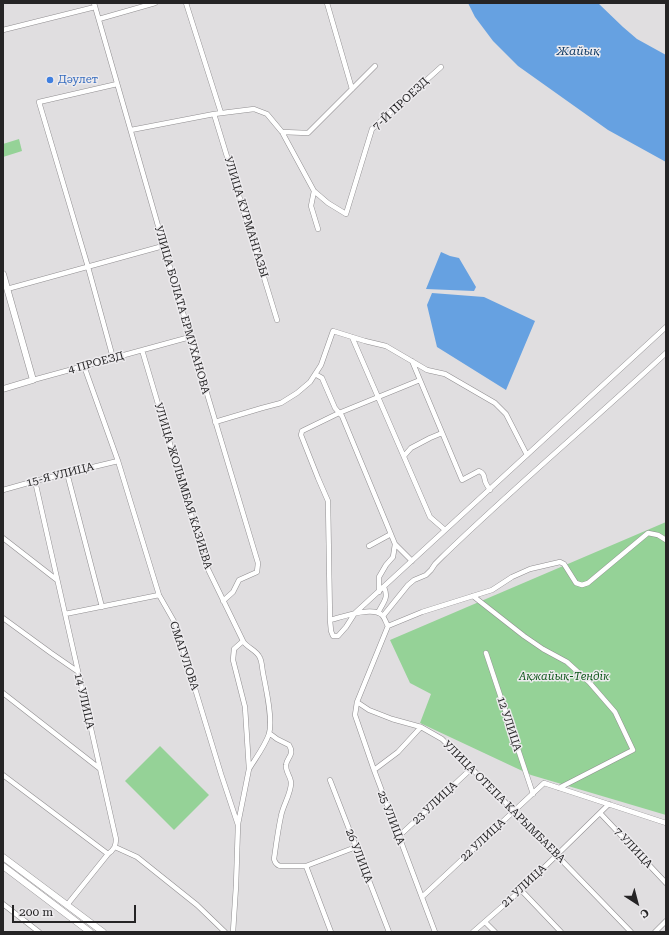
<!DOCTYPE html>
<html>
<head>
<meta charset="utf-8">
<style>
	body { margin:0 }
	#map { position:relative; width:669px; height:935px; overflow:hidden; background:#e0dee0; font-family:"Roboto Serif",serif }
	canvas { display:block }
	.frame { position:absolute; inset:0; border:4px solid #252425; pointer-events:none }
	.north { position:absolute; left:617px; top:883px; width:40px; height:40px; -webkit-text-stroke:3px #edebee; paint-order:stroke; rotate:144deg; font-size:11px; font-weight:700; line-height:16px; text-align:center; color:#252425 }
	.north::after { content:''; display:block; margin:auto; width:14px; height:18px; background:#252425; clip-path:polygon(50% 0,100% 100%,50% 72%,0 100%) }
	.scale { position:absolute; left:12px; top:905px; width:124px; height:18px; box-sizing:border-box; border:2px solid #252425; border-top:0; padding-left:5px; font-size:12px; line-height:14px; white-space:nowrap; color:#252425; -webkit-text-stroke:3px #edebee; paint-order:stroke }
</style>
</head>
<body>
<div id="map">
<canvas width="669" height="935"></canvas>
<div class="frame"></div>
<div class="north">С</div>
<div class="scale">200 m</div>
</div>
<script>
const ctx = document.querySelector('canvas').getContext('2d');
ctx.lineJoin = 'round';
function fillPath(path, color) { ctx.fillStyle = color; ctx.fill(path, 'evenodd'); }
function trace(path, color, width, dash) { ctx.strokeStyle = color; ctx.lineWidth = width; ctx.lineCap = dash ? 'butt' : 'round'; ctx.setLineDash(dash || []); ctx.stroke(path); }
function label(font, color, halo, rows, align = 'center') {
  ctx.font = font + ' "Roboto Serif",serif'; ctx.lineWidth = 3; ctx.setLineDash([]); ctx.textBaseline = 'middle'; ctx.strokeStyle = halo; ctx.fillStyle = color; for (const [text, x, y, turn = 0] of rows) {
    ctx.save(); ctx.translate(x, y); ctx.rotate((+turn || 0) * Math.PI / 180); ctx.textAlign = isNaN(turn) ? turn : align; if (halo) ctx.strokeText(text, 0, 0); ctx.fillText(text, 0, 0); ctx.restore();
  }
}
const green = new Path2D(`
	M19,139L22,151L3,157V144Z
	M666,522V815L531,775L420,723L431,694L410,683L390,640Z
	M160,746L209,795L174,830L125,781Z`);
const water = new Path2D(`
	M468,3H598L623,27L637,39L666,55V162L608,130L518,66L493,41L475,17Z
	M441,252L450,256L459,258L476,287L474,291L426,289Z
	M432,293L484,297L535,321L506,390L437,347L427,305Z`);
const street = new Path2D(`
	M94,3L190,337L258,563L257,572L239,580L233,592L223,601
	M186,3L221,113
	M327,3L352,89
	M99,19L155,3
	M3,30L95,7
	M214,114L277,320
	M131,130L214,114L254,109L267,114L282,132L314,191L328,203L346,214L372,129L441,67
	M282,132L308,133L375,66
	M314,191L311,206L318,229
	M7,289L163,246
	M352,337L430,517L445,530
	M142,350L206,565L243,641L234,649L233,660L245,707L249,769L238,824
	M113,358L88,267L39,102L117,84
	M412,361L462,480L479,471C484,473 484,476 485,481C486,484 488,487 490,490
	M84,366L118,461L159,595L175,623L221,774L238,825L236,886L233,932
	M315,374L322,378L335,408L342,416L395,544L412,561
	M33,380L190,337
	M420,380L339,413L302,431L301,435L318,478L328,501L330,620L331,631L333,636H338L346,627L355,613L666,327
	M215,422L262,408L281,403L297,393L310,382L321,365L333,331L365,341L386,346L427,370L445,374L495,403L506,414L527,455
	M404,456L411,448L430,438L442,433
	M67,473L102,607
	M35,481L116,839C116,846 114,850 108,854L67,905
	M3,490L35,481L118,461
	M3,538L57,580
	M369,546L391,534
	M379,592V577L386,565L393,557L395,544
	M473,596L524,636L543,649L567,662L589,682L615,712L633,750L559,788
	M378,613C383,602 389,599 384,587
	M65,614L159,595
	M383,616L408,585L414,580L426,575L431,570L435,564L442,557C514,487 592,422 666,353
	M3,618L51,653L77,671
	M330,620C342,617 372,606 382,615C385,618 386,623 388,626
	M243,641C247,648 257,650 260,658C262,662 262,668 263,673C266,689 273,719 269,734C265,746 255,759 249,769
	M486,653L533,794
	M3,693L99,768
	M357,702L369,710L392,719L421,727L442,739L514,811L631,932
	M269,733L277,739L289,745C295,755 287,757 286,765C285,771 291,777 291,783C291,794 283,805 281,816C278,830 276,845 274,859C275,863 277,865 280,866H306L356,847
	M374,770L398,752L421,727
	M3,775L108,854
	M330,780L389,932
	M600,813L666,883
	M398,837L472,768
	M115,847L137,857L197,905L225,932
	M306,866L331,932
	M521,890L561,932
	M422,897L514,811L544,783L666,823
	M3,904L39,932
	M485,922L495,932
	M435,932L374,770L355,715L357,702L388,626L422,612L492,590L512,577L530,569L560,562L564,564L576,583L582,585L588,583L648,533L658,535L666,540
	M473,932L521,890L609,804
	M655,932L666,921`);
const secondary = new Path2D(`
	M3,274L33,380L3,389
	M3,857L103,932
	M3,866L90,932`);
const markers = [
	[50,80,4,"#3f7fe0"]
];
const shopNames = [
	["Дәулет",58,80]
];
const streetNames = [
	["7-Й ПРОЕЗД",401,104,-43],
	["УЛИЦА КУРМАНГАЗЫ",246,217,73],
	["УЛИЦА БОЛАТА ЕРМУХАНОВА",182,310,74],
	["4 ПРОЕЗД",96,363,-15],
	["15-Я УЛИЦА",60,475,-14],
	["УЛИЦА ЖОЛЫМБАЯ КАЗИЕВА",183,486,73],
	["СМАГУЛОВА",184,656,72],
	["14 УЛИЦА",84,701,77],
	["12 УЛИЦА",509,724,72],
	["УЛИЦА ОТЕПА КАРЫМБАЕВА",504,802,45],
	["23 УЛИЦА",435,803,-43],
	["25 УЛИЦА",391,818,69],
	["22 УЛИЦА",483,840,-43],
	["7 УЛИЦА",633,848,47],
	["26 УЛИЦА",359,856,69],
	["21 УЛИЦА",524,886,-43]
];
const parkNames = [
	["Ақжайық-Теңдік",564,677]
];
const waterNames = [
	["Жайық",578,51]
];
fillPath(green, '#95d297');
fillPath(water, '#66a1e1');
trace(street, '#908e90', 5.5);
trace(secondary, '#908e90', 7);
trace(street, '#fff', 4.5);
trace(secondary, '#fff', 6);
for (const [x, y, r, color] of markers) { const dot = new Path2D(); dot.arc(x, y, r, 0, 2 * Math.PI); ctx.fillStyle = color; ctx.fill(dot); trace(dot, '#edebee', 1.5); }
label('11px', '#366cbe', '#edebee', shopNames, 'left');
label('11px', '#252425', '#edebee', streetNames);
label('italic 11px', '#0e561a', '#edebee', parkNames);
label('italic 12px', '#123c66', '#edebee', waterNames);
</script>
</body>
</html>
